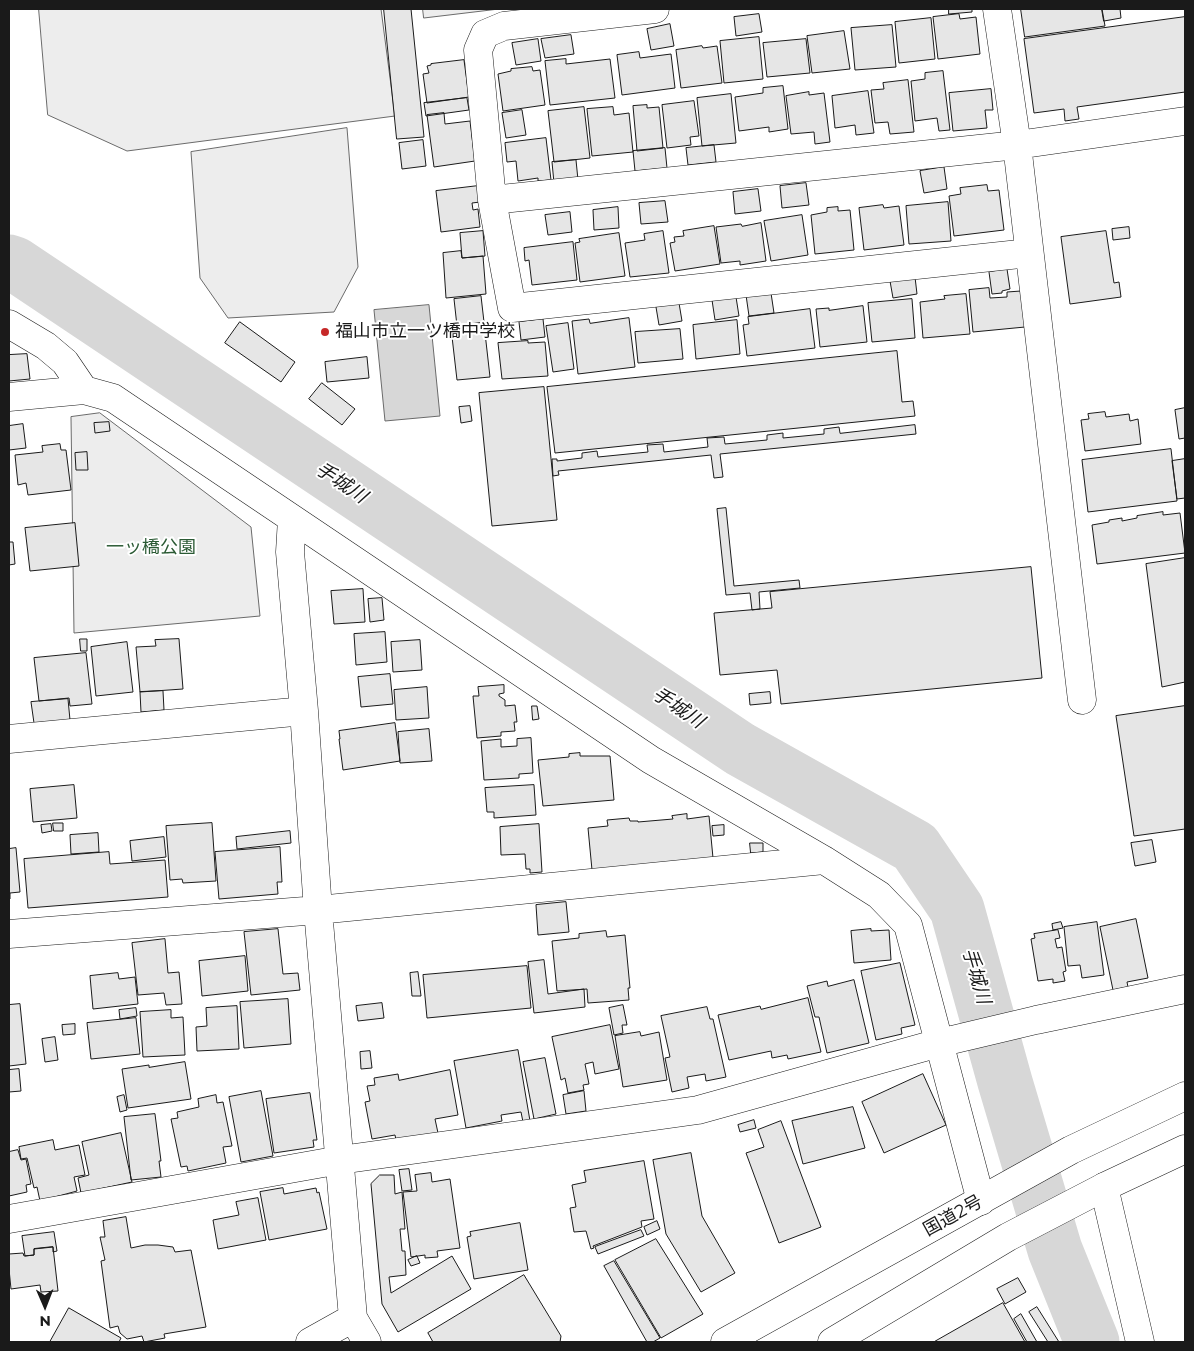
<!DOCTYPE html>
<html>
<head>
<meta charset="utf-8">
<style>
	body { margin:0 }
	#map { position:relative; width:1194px; height:1351px; overflow:hidden; background:#fff; font-family:Montserrat,sans-serif }
	canvas { display:block }
	.frame { position:absolute; inset:0; border:10px solid #1a1a1a; pointer-events:none }
	.north { position:absolute; left:20px; top:1281px; width:50px; height:50px; -webkit-text-stroke:4px #fff; paint-order:stroke; rotate:179deg; font-size:14px; font-weight:700; line-height:20px; text-align:center; color:#1a1a1a }
	.north::after { content:''; display:block; margin:auto; width:18px; height:22px; background:#1a1a1a; clip-path:polygon(50% 0,100% 100%,50% 72%,0 100%) }
</style>
</head>
<body>
<div id="map">
<canvas width="1194" height="1351"></canvas>
<div class="frame"></div>
<div class="north">N</div>
</div>
<script>
const ctx = document.querySelector('canvas').getContext('2d');
ctx.lineJoin = 'round';
function fillPath(path, color) { ctx.fillStyle = color; ctx.fill(path, 'evenodd'); }
function trace(path, color, width, dash) { ctx.strokeStyle = color; ctx.lineWidth = width; ctx.lineCap = dash ? 'butt' : 'round'; ctx.setLineDash(dash || []); ctx.stroke(path); }
function label(font, color, halo, rows, align = 'center') {
  ctx.font = font + ' Montserrat,"Noto Sans JP",sans-serif'; ctx.lineWidth = 4; ctx.setLineDash([]); ctx.textBaseline = 'middle'; ctx.strokeStyle = halo; ctx.fillStyle = color; for (const [text, x, y, turn = 0] of rows) {
    ctx.save(); ctx.translate(x, y); ctx.rotate((+turn || 0) * Math.PI / 180); ctx.textAlign = isNaN(turn) ? turn : align; if (halo) ctx.strokeText(text, 0, 0); ctx.fillText(text, 0, 0); ctx.restore();
  }
}
const built = new Path2D(`
	M39,9H381L395,116L127,151L48,115Z
	M423,9H499L424,18Z
	M347,128L358,267L334,312L228,318L200,278L191,152Z
	M100,413L251,527L260,616L74,633L71,417Z`);
const water = new Path2D(`
	M429,305L440,416L385,421L374,310Z`);
const river = new Path2D(`
	M9,262L15,264L740,749L915,847L957,909L1005,1082L1055,1250L1092,1342`);
const building = new Path2D(`
	M384,9H411L424,137L397,139Z
	M949,9H972V12L949,14Z
	M1021,9H1102L1105,26L1025,37Z
	M1102,9H1120L1121,18L1104,21Z
	M759,14L762,32L736,36L734,17Z
	M959,14L960,19L976,17L980,54L938,59L933,17Z
	M1185,17V92L1077,107L1079,119L1065,121L1064,109L1034,113L1024,39Z
	M931,18L935,59L899,63L895,22Z
	M670,24L674,46L651,50L647,29Z
	M892,25L896,67L855,70L851,28Z
	M844,31L850,69L812,73L807,36Z
	M571,35L574,54L545,58L541,39Z
	M759,37L763,79L724,83L720,41Z
	M538,39L541,61L516,65L512,43Z
	M806,39L810,73L767,77L763,43Z
	M702,46L703,48L717,46L722,83L681,88L676,50Z
	M639,52L640,58L671,54L675,88L622,95L617,55Z
	M566,59V64L610,59L615,98L550,105L545,61Z
	M464,60L469,97L427,103L423,74L429,73L427,66L431,65V64Z
	M532,67L533,71L540,70L545,105L503,111L498,74L511,71V69Z
	M943,71L950,130L939,131L937,118L915,121L911,81L925,79V73Z
	M908,80L914,132L890,134L888,122L875,123L871,90L884,89L883,83Z
	M783,86L788,129L769,132V127L739,131L735,97L763,93V88Z
	M991,89L993,110H985L987,128L953,131L949,93Z
	M868,91L874,133L856,135L855,125L835,128L832,96Z
	M809,92V95L824,93L830,142L815,144L814,132L791,134L786,96Z
	M731,94L736,143L702,146L697,98Z
	M467,98L469,110L426,116L424,103Z
	M694,101L699,136L690,137L691,145L667,148L662,105Z
	M647,105V108L659,107L663,148L637,151L633,106Z
	M584,107L590,158L554,162L548,111Z
	M613,107L614,115L629,113L633,152L592,156L587,109Z
	M522,110L526,135L506,138L502,113Z
	M444,113L445,124L470,121L475,161L434,167L427,115Z
	M546,138L551,180L538,181V178L518,181L516,161L507,162L505,143Z
	M423,140L426,166L402,169L399,143Z
	M714,145L716,162L688,165L686,148Z
	M665,148L667,168L635,171L633,151Z
	M576,160L578,180L554,183L552,162Z
	M944,167L947,189L924,193L920,171Z
	M806,183L809,205L782,208L780,186Z
	M987,185L988,191L999,190L1004,230L954,236L949,196L961,194L960,188Z
	M478,186L480,202L472,203L473,210L478,209L480,227L441,232L436,191Z
	M758,189L761,211L735,214L733,192Z
	M665,201L668,222L641,224L639,203Z
	M948,202L951,241L909,244L906,206Z
	M883,205L884,208L899,206L904,245L864,250L859,208Z
	M618,207L619,228L594,230L593,210Z
	M838,207V211L850,210L854,250L815,254L811,215L827,212V208Z
	M570,212L572,232L548,235L545,215Z
	M802,215L808,255L771,261L764,221Z
	M761,223L766,261L740,265V261L721,263L716,227L741,224L742,226Z
	M714,226L720,264L675,271L670,243L675,242L674,237L684,236L683,231Z
	M1129,227L1130,238L1113,240L1112,229Z
	M483,231L485,256L462,258L460,233Z
	M663,231L669,273L630,277L625,243L645,240L644,234Z
	M1106,231L1114,283L1119,282L1121,297L1070,304L1061,237Z
	M619,233L625,276L580,282L575,243L580,242L579,239Z
	M573,242L577,280L532,285L529,260L525,261L524,248Z
	M461,251L462,258L483,256L486,294L446,298L443,253Z
	M1007,269L1010,289L1002,291V293L992,294L989,272Z
	M915,277L917,294L893,298L890,281Z
	M989,288L990,298L1007,297V292L1021,291L1025,327L973,332L969,290Z
	M771,293L774,313L749,316L746,295Z
	M966,294L970,334L923,338L920,302L945,299L944,296Z
	M481,296L484,322L457,326L454,299Z
	M736,297L739,316L715,320L712,300Z
	M912,299L915,338L872,342L868,303Z
	M679,303L682,321L659,325L656,307Z
	M863,306L867,342L820,347L816,309L829,308V310Z
	M810,309L815,348L747,356L743,325L749,324L748,317Z
	M629,318L635,367L578,374L572,321L589,319L590,323Z
	M543,319L545,337L521,340L519,322Z
	M737,320L740,354L696,359L693,325Z
	M240,322L295,362L281,382L225,343Z
	M568,323L574,369L553,372L546,326Z
	M484,324L490,377L457,380L451,328Z
	M680,329L683,359L638,363L635,332Z
	M528,341V343L545,342L548,376L502,379L498,343Z
	M897,351L902,402L913,401L915,416L555,453L547,387Z
	M27,354L30,379L9,381V355Z
	M367,357L369,378L327,382L325,362Z
	M322,383L355,409L342,425L309,399Z
	M544,387L557,520L492,526L479,393Z
	M470,406L472,421L461,423L459,407Z
	M1185,408V438L1179,439L1175,410Z
	M1105,412L1106,417L1129,414L1130,421L1138,419L1141,444L1085,451L1081,420L1089,419L1088,414Z
	M109,422L110,431L95,433L94,423Z
	M23,424L26,448L9,450V426Z
	M915,425L916,434L720,454L723,477L714,478L711,455L558,471L559,475L553,476L552,459H557V461L582,458V453L597,451L598,457L648,452L647,445L663,444L664,452L708,447L707,438L724,437L725,444L767,440V435L783,433V438L824,434V429L839,427L840,433Z
	M60,444L61,450H66L71,490L28,495L26,483L18,485L15,455L43,452L42,446Z
	M1171,449L1177,501L1088,512L1082,460Z
	M87,452L88,470H76L75,453Z
	M1185,459V498L1177,499L1172,461Z
	M726,508L734,586L799,580L800,588L759,592L760,609L752,610L750,593L726,595L717,509Z
	M1163,512V515L1180,513L1185,553L1097,564L1092,525L1109,522V520L1122,518V521L1137,518V516Z
	M75,523L79,566L30,571L25,528Z
	M9,542H13L15,564L9,565Z
	M1185,558V682L1162,687L1146,564Z
	M1031,567L1042,678L781,704L777,670L720,675L714,613L772,608L770,592Z
	M363,589L365,622L334,624L331,591Z
	M382,598L384,620L370,622L368,599Z
	M385,632L387,662L356,665L354,634Z
	M80,639H87V651H81Z
	M179,639L183,689L140,692L136,647L156,646L155,640Z
	M420,640L422,670L393,672L391,642Z
	M127,642L133,692L96,696L91,647Z
	M86,653L92,704L70,706L69,698L39,701L34,658Z
	M390,674L393,704L361,707L358,677Z
	M504,685V693L499,694V696L505,700V706L515,705L517,722H514L515,731L501,732V736L477,738L473,696H479L478,687Z
	M427,687L429,718L396,720L394,690Z
	M163,691L164,710L141,712L140,692Z
	M770,692L771,703L750,705L749,694Z
	M68,699L70,720L34,723L31,702Z
	M532,706H537L539,719L533,720Z
	M1185,706V829L1134,836L1116,716Z
	M395,723L400,761L343,770L339,739H340L339,731Z
	M429,729L432,761L400,763L398,732Z
	M531,738L533,773L519,774V778L484,780L481,741L501,739V747L517,746V739Z
	M580,753V756H610L614,800L543,806L538,760L569,757V754Z
	M74,785L77,818L33,822L30,789Z
	M534,785L536,815L494,818V812H487L485,788Z
	M687,814V819L709,816L713,858L592,870L588,828L608,826L607,820L629,818L630,821H638V822L673,819L672,816Z
	M53,823H63V831H54Z
	M212,823L216,881L183,883L182,879L170,880L166,826Z
	M51,824L52,831L42,833L41,825Z
	M539,824L542,872L530,873V869H526L525,854L501,855L500,827Z
	M724,825V835L713,836L712,826Z
	M290,831L291,843L237,849L236,837Z
	M98,833L99,852L71,854L70,835Z
	M164,837L166,857L132,861L130,841Z
	M1152,840L1156,862L1135,866L1131,843Z
	M750,843H763V852L751,853Z
	M280,847L282,882H277L278,894L219,899L215,852Z
	M16,848L20,892L10,893V899H9V849Z
	M109,852L110,864L165,860L168,897L28,908L24,859Z
	M566,902L569,932L538,935L536,905Z
	M1136,919L1148,978L1127,982L1128,987L1113,990L1100,927Z
	M1061,922L1063,928L1053,930L1052,924Z
	M1097,922L1104,975L1082,978L1080,965L1068,966L1064,927Z
	M278,929L283,974L298,973L300,990L251,995L244,932Z
	M871,929V931L889,930L891,960L854,963L851,931Z
	M1058,930L1060,938L1055,939L1057,948L1062,947L1066,971L1063,972L1065,981L1053,983V979L1038,981L1031,939L1035,938L1034,934Z
	M606,931L607,937L625,935L630,988H628L629,1000L588,1003L587,989L557,991L552,941L579,938V934Z
	M165,939L168,973L179,972L182,1004L166,1005L164,993L138,995L132,943Z
	M245,956L248,991L202,996L199,961Z
	M544,960L548,994L584,989L585,1007L534,1013L528,962Z
	M900,963L915,1025L901,1028L902,1034L876,1040L861,971Z
	M527,966L531,1008L427,1018L423,975Z
	M418,972L421,996H412L410,973Z
	M118,973L119,979L135,977L138,1004L93,1009L90,976Z
	M854,980L869,1043L827,1053L819,1017H815L807,986L827,981L828,986Z
	M808,998L821,1052L788,1059L787,1055L772,1058L771,1051L729,1060L718,1015L760,1006L761,1009Z
	M288,999L291,1044L244,1048L240,1002Z
	M382,1003L384,1018L358,1021L356,1006Z
	M20,1004L26,1064L9,1066V1005Z
	M623,1005L627,1025H622L623,1033L614,1035L609,1008Z
	M237,1006L239,1049L197,1051L196,1027L207,1026L206,1008Z
	M707,1007L710,1019H713L726,1077L706,1081L705,1074L687,1077L689,1088L672,1092L665,1058L670,1057L661,1016Z
	M136,1008L137,1016L120,1019L119,1010Z
	M171,1010V1018L183,1017L185,1055L143,1057L140,1012Z
	M136,1018L140,1054L91,1059L87,1023Z
	M75,1024V1034L63,1035L62,1025Z
	M610,1025L619,1069L595,1074L593,1062L585,1064L589,1084L583,1085L584,1090L568,1093L565,1078L561,1080L552,1037Z
	M640,1032L641,1036L659,1032L667,1080L623,1087L615,1036Z
	M55,1037L58,1060L45,1062L42,1039Z
	M518,1050L530,1121L523,1122L521,1112L501,1115L502,1121L466,1128L454,1061Z
	M370,1051L372,1068L361,1069L360,1052Z
	M545,1058L556,1114L534,1119L523,1062Z
	M185,1062L191,1099L128,1108L122,1069L149,1065V1067Z
	M19,1069L21,1091L9,1092V1070Z
	M450,1070L458,1115L435,1119L438,1133L396,1140L395,1135L372,1139L365,1102L370,1101L367,1086L375,1085L374,1078L398,1074L399,1080Z
	M923,1074L946,1125L884,1153L862,1102Z
	M261,1091L273,1156L241,1162L229,1097Z
	M584,1091L586,1111L566,1114L563,1095Z
	M310,1093L317,1140H313L314,1147L274,1153L266,1099Z
	M124,1095L127,1110L120,1112L117,1097Z
	M216,1095L217,1103L223,1102L232,1146L223,1147L226,1163L188,1171L187,1166L181,1167L171,1119L178,1118L177,1112L199,1107L198,1099Z
	M853,1107L865,1148L803,1164L792,1121Z
	M155,1114L161,1161H159L161,1177L131,1180L124,1117Z
	M754,1120L756,1128L740,1132L738,1125Z
	M781,1121L821,1227L779,1243L746,1153L764,1147L758,1130Z
	M121,1133L132,1182L81,1193L78,1178L89,1175L82,1142Z
	M53,1140L55,1150L79,1145L85,1175L74,1177L77,1191L40,1201L37,1187L34,1188L27,1158L21,1159L19,1147Z
	M18,1150L21,1160L26,1159L31,1184L26,1185L27,1192L9,1196V1152Z
	M691,1153L702,1216L735,1273L701,1292L666,1234L653,1160Z
	M644,1161L654,1219L641,1221L642,1227L593,1246L594,1248L591,1249L586,1231L574,1232L570,1208L576,1207L572,1185L586,1182L584,1171Z
	M409,1169L412,1190L402,1191L399,1170Z
	M431,1173L432,1182L450,1179L460,1248L437,1251L438,1257L425,1258V1255L411,1257L403,1192L417,1191L415,1175Z
	M380,1175H394L395,1194L402,1192L405,1229H400L402,1251H405L406,1275L389,1277L391,1293L452,1256L471,1289L398,1332L382,1304L371,1184Z
	M283,1188L284,1194L316,1188L317,1193L319,1192L327,1229L269,1240L260,1192Z
	M258,1198L266,1240L218,1249L213,1220L239,1215L236,1202Z
	M126,1217L131,1248L145,1245H158L173,1247L175,1252L191,1250L206,1327L164,1334L165,1338L144,1342L142,1336L127,1339L120,1333L118,1326L110,1328L101,1261L105,1260L100,1237H105L103,1221Z
	M657,1221L660,1229L647,1235L644,1227Z
	M520,1223L528,1270L474,1279L467,1237L471,1236L470,1232Z
	M641,1230L644,1236L598,1254L595,1247Z
	M54,1232L57,1251L53,1252V1247L34,1249V1255L25,1256L22,1236Z
	M656,1239L703,1314L661,1338L615,1260Z
	M53,1247L58,1291L41,1292L40,1285L11,1289L9,1269V1254L23,1253L24,1256L34,1255V1249Z
	M417,1256L420,1263L411,1266L408,1260Z
	M614,1261L660,1338L653,1342H647L604,1266Z
	M524,1275L561,1336L560,1342H433L428,1333Z
	M1018,1278L1026,1292L1005,1304L997,1289Z
	M1003,1303L1025,1342H934Z
	M1037,1307L1059,1342H1048L1029,1312Z
	M69,1308L121,1338L119,1342H50Z
	M1021,1314L1037,1342H1027L1014,1319Z`);
const minor = new Path2D(`
	M655,9L504,26L485,34L478,50L492,200L512,308L1029,253
	M997,9L1017,145L1082,700
	M492,200L1017,145L1185,121
	M9,324L46,346L65,362L84,390
	M9,397L84,390L113,398L651,760L824,860L879,895L908,925L981,1201
	M292,519L290,552L304,711L318,910L353,1318L367,1342
	M9,739L304,711
	M9,934L318,910L824,860
	M1104,1187L1140,1342
	M9,1219L340,1160L698,1110L939,1043L1036,1020L1185,989
	M310,1342L353,1318`);
const highway = new Path2D(`
	M725,1342L1071,1150L1185,1096
	M832,1342L1008,1237L1104,1187L1185,1149`);
const markers = [
	[325,332,5,"#c62828"]
];
const poiNames = [
	["福山市立一ツ橋中学校",335,332]
];
const parkNames = [
	["一ッ橋公園",151,548]
];
const streetNames = [
	["国道2号",953,1216,-29]
];
const waterNames = [
	["手城川",341,483,34],
	["手城川",678,708,34],
	["手城川",976,976,74]
];
fillPath(built, '#ededed');
trace(built, '#6a6a6a', 1);
fillPath(water, '#d7d7d7');
trace(water, '#6a6a6a', 1);
trace(river, '#d7d7d7', 55);
fillPath(building, '#e6e6e6');
trace(building, '#1a1a1a', 1);
trace(minor, '#1a1a1a', 29);
trace(highway, '#1a1a1a', 29);
trace(minor, '#fff', 28);
trace(highway, '#fff', 28);
for (const [x, y, r, color] of markers) { const dot = new Path2D(); dot.arc(x, y, r, 0, 2 * Math.PI); ctx.fillStyle = color; ctx.fill(dot); trace(dot, '#fff', 2); }
label('18px', '#1a1a1a', '#fff', poiNames, 'left');
label('18px', '#2b5a34', '#fff', parkNames);
label('18px', '#1a1a1a', '#fff', streetNames);
label('italic 19px', '#1a1a1a', '#fff', waterNames);
</script>
</body>
</html>
